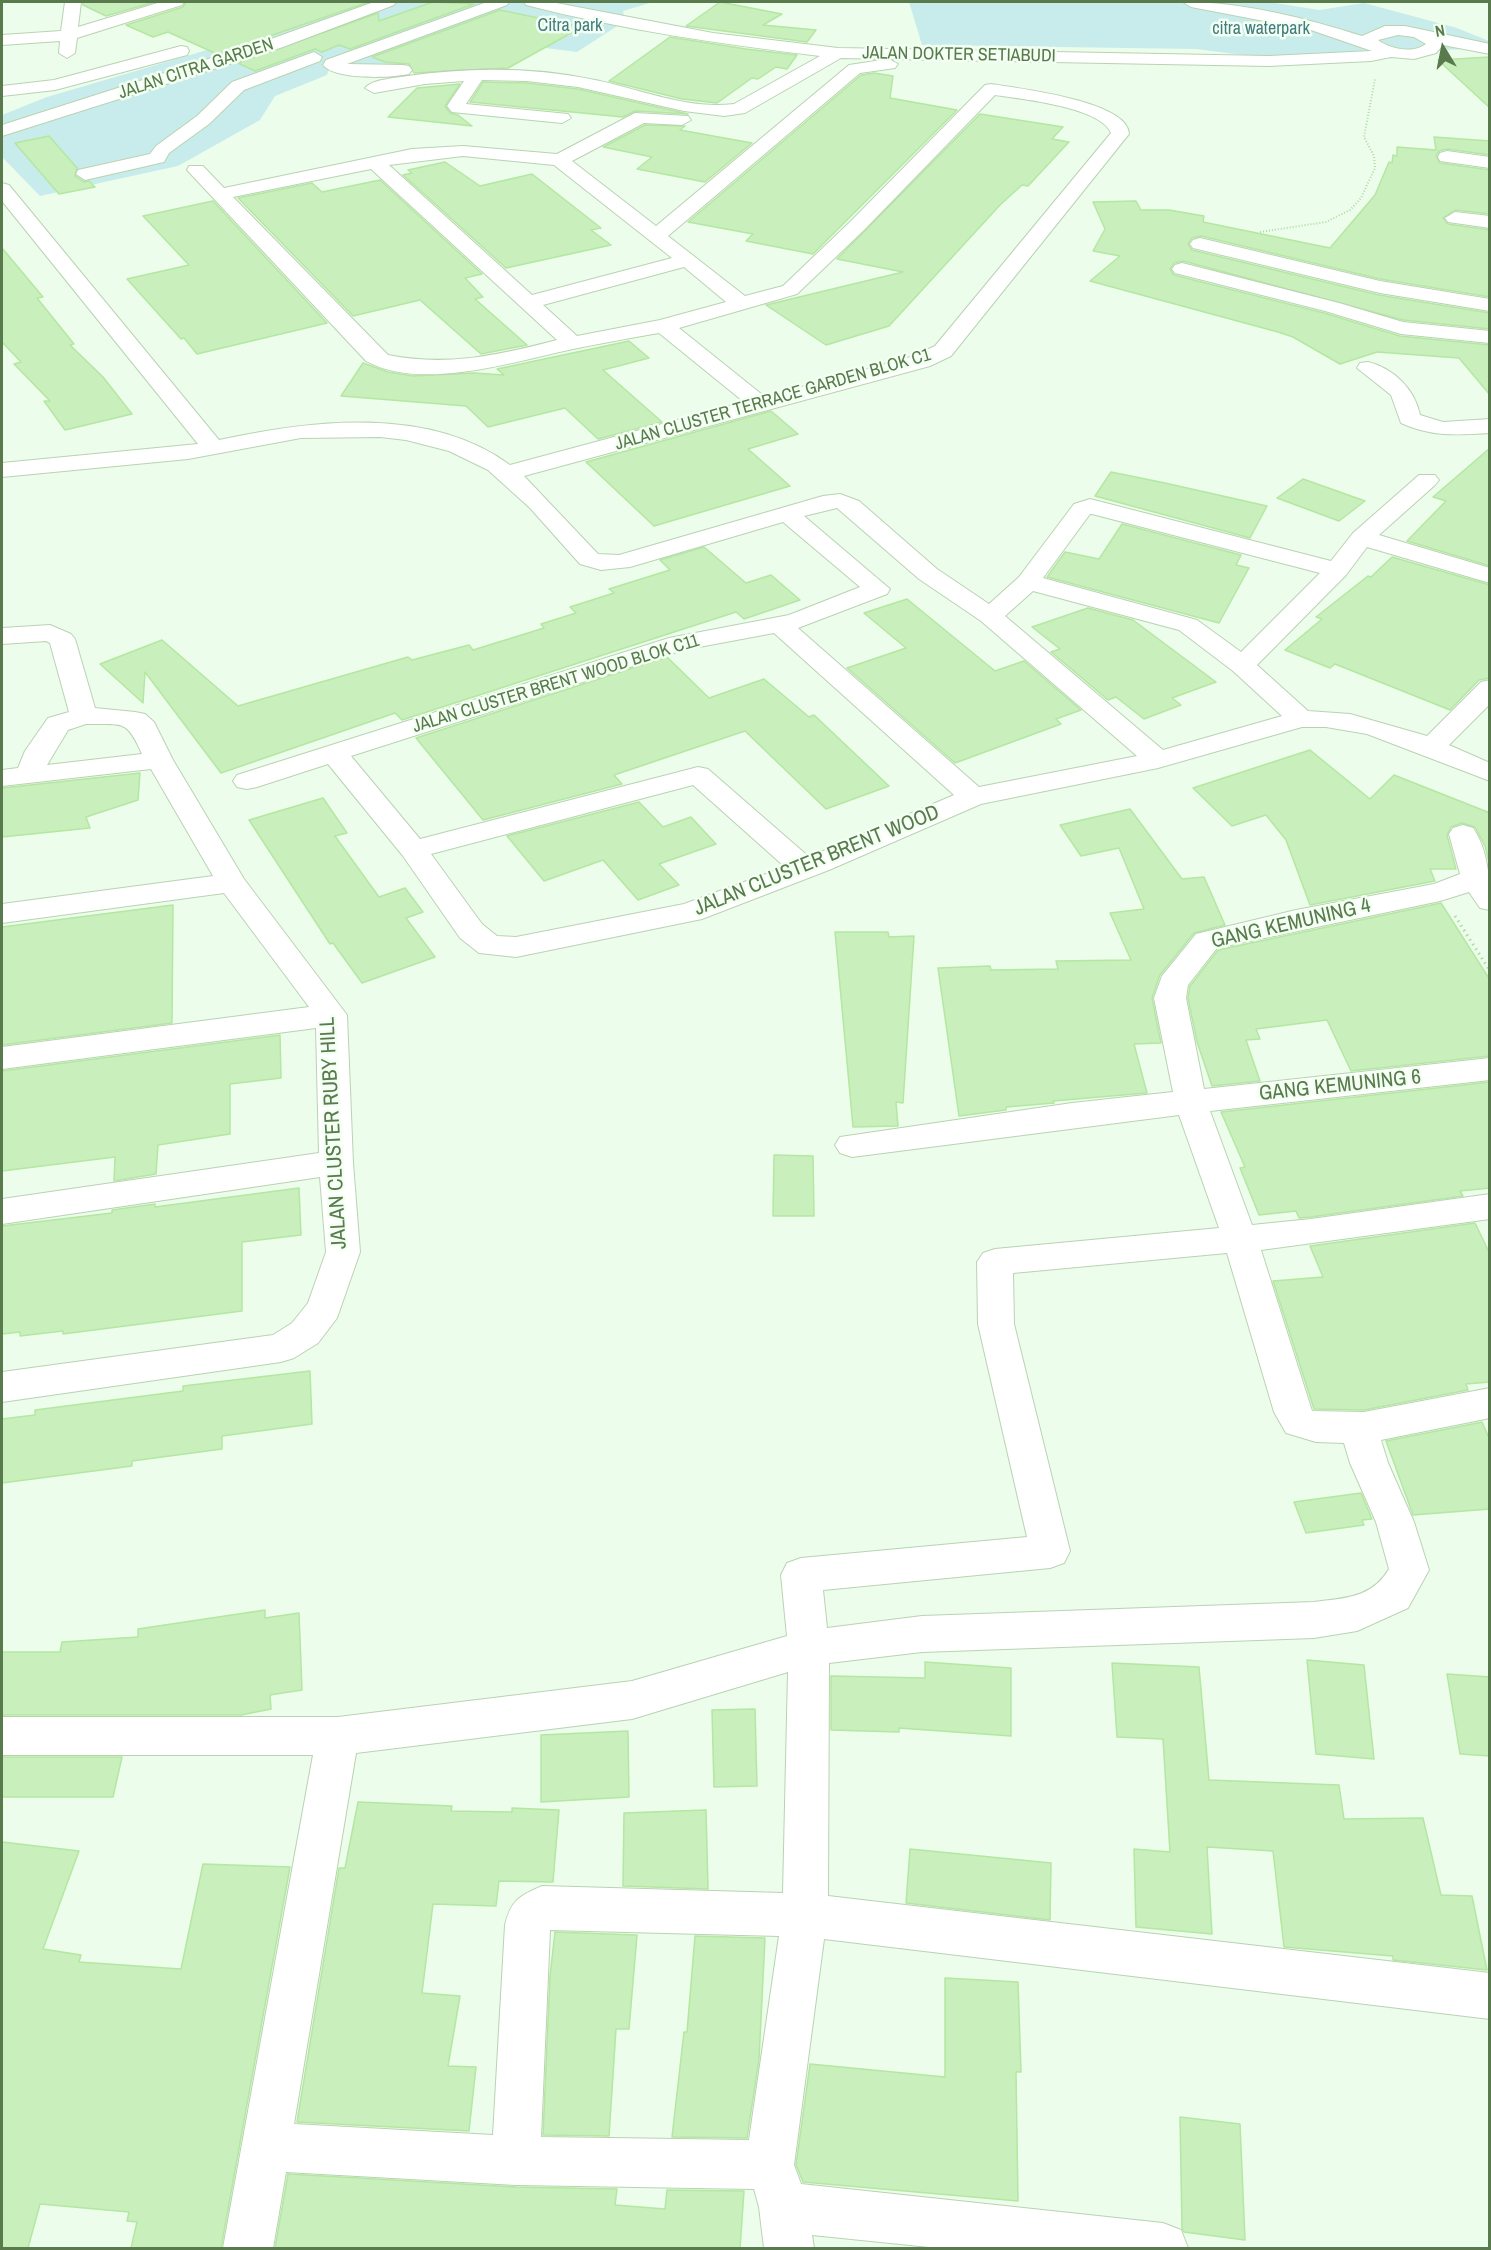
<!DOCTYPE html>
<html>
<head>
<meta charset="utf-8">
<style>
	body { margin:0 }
	#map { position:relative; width:1491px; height:2250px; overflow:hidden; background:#ecfdeb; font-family:"Archivo Narrow",sans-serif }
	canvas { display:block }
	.frame { position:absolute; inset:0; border:3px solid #597a4c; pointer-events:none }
	.north { position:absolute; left:1413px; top:18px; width:60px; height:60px; -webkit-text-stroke:4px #f3fff2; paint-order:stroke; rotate:350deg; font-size:16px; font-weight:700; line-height:24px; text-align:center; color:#597a4c }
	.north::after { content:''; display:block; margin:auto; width:21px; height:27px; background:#597a4c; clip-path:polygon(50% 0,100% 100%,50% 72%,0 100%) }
</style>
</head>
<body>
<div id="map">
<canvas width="1491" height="2250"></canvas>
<div class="frame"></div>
<div class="north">N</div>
</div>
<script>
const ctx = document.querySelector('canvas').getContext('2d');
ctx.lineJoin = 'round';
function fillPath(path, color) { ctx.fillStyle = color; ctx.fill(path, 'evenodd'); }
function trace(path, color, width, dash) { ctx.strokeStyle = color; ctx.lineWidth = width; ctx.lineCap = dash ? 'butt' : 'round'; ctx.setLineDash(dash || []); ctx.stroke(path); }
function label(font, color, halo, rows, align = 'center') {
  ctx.font = font + ' "Archivo Narrow",sans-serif'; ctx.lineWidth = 5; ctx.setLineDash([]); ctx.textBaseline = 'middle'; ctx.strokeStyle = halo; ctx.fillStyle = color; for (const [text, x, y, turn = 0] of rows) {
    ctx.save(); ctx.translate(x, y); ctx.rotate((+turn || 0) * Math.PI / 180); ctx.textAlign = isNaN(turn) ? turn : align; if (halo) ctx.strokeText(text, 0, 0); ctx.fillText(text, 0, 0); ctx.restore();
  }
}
const green = new Path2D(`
	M351,2H653L623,11L625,21L577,52L483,40L374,74L331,64L327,75L275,96L260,120L178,166L40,196L2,157V115L47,97L224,45Z
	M909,2H1269L1319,10L1364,3L1457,28L1489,41V48L1266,58L1196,49L922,45Z`);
const building = new Path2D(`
	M83,2H155L106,16L83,5Z
	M186,2H369L217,54L168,32L153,37L126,25L183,7Z
	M433,2L474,4L350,49L339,45L322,52L315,49L255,71L238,63L378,13L379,21Z
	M720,2L782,14L763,25L816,30L807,42L686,26Z
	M500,10L582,27L508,68L414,73L409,64L385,62L372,57Z
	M670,37L746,49L797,55L787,69L776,67L758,79L752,78L717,103L682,99L609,81Z
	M1490,57V108L1438,60Z
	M874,73L893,76L890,98L957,110L813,254L746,241L753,234L688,222L861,75Z
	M483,82L527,83L578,89L688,114L635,111L623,117L470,102Z
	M460,84L445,106L450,113L458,115L472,126L388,117L417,88Z
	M980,114L1063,127L1052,139L1069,142L1028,186L1022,185L1000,205L889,326L826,345L766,305L903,272L837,259Z
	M645,125L685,126L680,130L752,143L705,182L637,169L652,157L603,147Z
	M49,136L77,168L75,176L84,182L89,181L95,187L59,194L15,143Z
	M1434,137L1490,141V155L1447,149L1439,151L1436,156L1440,163L1490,170V214L1455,210L1443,218L1448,224L1490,230V297L1380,279L1201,236L1192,238L1188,244L1192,250L1379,295L1490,313V329L1403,320L1183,261L1174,263L1170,269L1174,275L1324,313L1400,336L1490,345V395L1459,358L1377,352L1340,364L1293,337L1278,332L1090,281L1120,256L1093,251L1105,229L1093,202L1136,201L1141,210H1169L1204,216L1203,222L1330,248L1375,195L1389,162L1392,163L1393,155L1397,156V147L1436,150Z
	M445,162L480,186L532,174L601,228L591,230L611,245L506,268L403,175L412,173L408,170Z
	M380,180L482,274L465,278L483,297L475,299L527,345L481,354L420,300L353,316L238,198L312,183L322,192Z
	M213,201L327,323L197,354L184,338L181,339L127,279L189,265L143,216Z
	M2,248L43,297L37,298L74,344L70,345L103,377L132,414L65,430L44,401H50L14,364L21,362L2,342Z
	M629,341L649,358L603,370L662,422L598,439L565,408L488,427L466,406L341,396L363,363L388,372L413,376L474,373L504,375L497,369Z
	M771,411L798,434L748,449L790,486L654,526L586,462Z
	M1490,448V566L1407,541L1446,501L1433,497Z
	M1111,472L1165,483L1267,506L1250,538L1095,496Z
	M1303,479L1365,501L1339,521L1277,498Z
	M1122,524L1241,555L1236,565L1249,568L1219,623L1047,577L1065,552L1099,559Z
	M704,547L746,583L771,575L800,600L744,619L736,612L402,720L395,713L221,773L145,672L143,703L100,664L162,640L238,706L408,657L412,660L469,645L473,650L544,628L541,624L576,613L570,607L614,593L609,589L670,570L660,560Z
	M1392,557L1490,585V678L1479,680L1450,710L1335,664L1330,668L1285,650L1322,619L1316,617L1368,576L1371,577Z
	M907,599L995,671L1024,661L1081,710L1056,719L1061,724L955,763L847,668L906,648L864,613Z
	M1088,608L1133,620L1216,682L1172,698L1181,705L1144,719L1116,697L1108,700L1051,652L1060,649L1032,627Z
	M667,657L709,698L764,679L809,717L814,715L889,786L826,809L745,731L614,775L622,784L483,820L416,738Z
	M1310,750L1370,799L1394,775L1490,813V866L1485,846L1475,827L1462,823L1451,827L1447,835L1456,869H1430L1435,881L1310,905L1286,840L1266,815L1232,826L1193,788Z
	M140,773L138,800L86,817L90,828L2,837V788Z
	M323,798L347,833L335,836L379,897L405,888L423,912L406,918L435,957L362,983L333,943L330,944L249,820Z
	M639,802L663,827L691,817L716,844L659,864L679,885L638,900L603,860L544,881L507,836Z
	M1130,809L1182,879L1204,877L1225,925L1194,933L1160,975L1152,998L1161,1043L1134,1044L1147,1093L1053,1101L1054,1103L1006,1107V1110L959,1116L938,968L990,966L991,970L1058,969L1056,961L1131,960L1110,913L1144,909L1119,848L1081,856L1060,825Z
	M1441,903L1490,980V1056L1351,1071L1327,1020L1256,1029L1260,1039L1246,1040L1260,1081L1212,1086L1197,1042L1188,998L1190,986L1218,950Z
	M173,905L172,1023L2,1045V927Z
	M835,932H888L889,937L914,936L903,1103L896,1102L898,1126L853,1127Z
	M280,1035L281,1078L230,1084V1134L158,1145L156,1174L114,1181L115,1157L2,1171V1071Z
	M1490,1082V1188L1460,1191L1463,1196L1311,1217L1299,1218L1296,1211L1259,1215L1240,1168L1245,1167L1221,1112Z
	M774,1155L813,1156L814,1216H773Z
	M299,1188L301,1235L242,1242V1311L63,1334V1331L20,1336V1332L2,1334V1226L112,1213V1210L155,1204V1207Z
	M1475,1223L1490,1254V1382L1466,1384L1468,1390L1364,1410L1314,1409L1273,1281L1323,1277L1310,1246Z
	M310,1371L312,1424L222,1436V1449L132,1461V1466L2,1483V1419L35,1415V1410L183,1391V1386Z
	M1482,1422L1490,1440V1509L1413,1515L1386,1441Z
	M1361,1493L1372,1519L1362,1520L1364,1525L1306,1533L1294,1502Z
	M265,1610V1618L299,1613L302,1690L270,1695L271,1709L241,1715H2V1652H60L62,1642L138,1637V1629Z
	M1307,1660L1364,1665L1374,1759L1316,1754Z
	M925,1662L1011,1668V1736L899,1728V1732L831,1730V1676L925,1678Z
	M1112,1663L1199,1667L1209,1780L1339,1785L1344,1819L1423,1818L1441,1895L1472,1896L1487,1970L1393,1960V1956L1284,1947L1273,1851L1207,1847L1212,1934L1136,1927L1134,1849L1170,1852L1163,1739L1117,1737Z
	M1447,1674L1490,1677V1756L1460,1754Z
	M755,1709L757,1786L714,1787L712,1710Z
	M628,1731L629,1797L541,1802V1735Z
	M2,1757H122L113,1797H2Z
	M358,1802L452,1806L451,1811L512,1812V1808L559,1810L553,1882L499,1881L496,1906L433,1904L422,1993L460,1996L448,2066L476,2067L469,2131L297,2122L339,1868H345Z
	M706,1810L708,1889L623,1886L624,1813Z
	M2,1842L79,1851L43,1949L81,1955L79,1962L181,1969L203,1864L290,1867L221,2248H131L137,2222L127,2221L129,2212L40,2204L28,2248H2Z
	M910,1849L1051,1863L1050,1920L906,1903Z
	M555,1932L637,1935L629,2029H616L609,2136L543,2135L550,1976Z
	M695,1936L765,1938L759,2059L747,2138L672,2137L684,2032H687Z
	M945,1978L1018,1982L1021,2072H1016L1018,2201L803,2182L796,2165L810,2064L945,2077Z
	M1180,2117L1240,2124L1245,2240L1184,2232L1182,2228Z
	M288,2174L516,2187L617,2189L615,2205L665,2209L667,2190L744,2191L740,2248H275Z`);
const pathFar1 = new Path2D(`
	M1260,232L1326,222L1350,210L1361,198L1375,168L1374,156L1364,137L1375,79`);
const path = new Path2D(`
	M1455,916L1490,971`);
const minor = new Path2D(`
	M65,2H81L78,27L161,2H184L182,5L77,38L75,53L67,58L59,53L60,41L2,45V35L61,31Z
	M374,2H396L394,5L283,47L2,136V125L271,39Z
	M487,2H509L507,5L347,64L403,65L409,66L412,70L409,74C391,78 335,80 323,65L326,60Z
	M524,2H551L713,33L838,48L1269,56L1372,51L1311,30L1191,7L1183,2C1243,2 1305,18 1362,36L1385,26H1405L1490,44V54L1443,45L1436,53L1414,59L1391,57L1371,61L1269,66L889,59L898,64L895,68L860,73L668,236L745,296L783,286L851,221L985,85L991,84C1016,88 1129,101 1129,134L951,356L930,366L524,476L598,554L619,555L823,496L840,494L859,501L937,569L989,604L1019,577L1074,504L1090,499L1331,561L1353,533L1419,475H1435L1439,480L1435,485L1379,535L1490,568V583L1367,547L1346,575L1257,665L1308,711L1350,714L1427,736L1481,682L1490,680V704L1449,745L1490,763V781L1367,734L1326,727H1302L1158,768L981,804L829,870L702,919L516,957L479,953L460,938L403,856L328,764L257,787L247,789L237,787L233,781L237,775L669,638L789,615L860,587L783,522L630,567L601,570L580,564L530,508L488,470L449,451L406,440L380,437L301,438L188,459L2,477V463L198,444L2,201V183L9,185L219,440C310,420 429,405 510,465L744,402L659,333C630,338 602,343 573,349C515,361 422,392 366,361L187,170L189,166H203L224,188L412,149L463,146L557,154L635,113L688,116L691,120L682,125L644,123L572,161L656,226L849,65L888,59L841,58L745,113L724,116L684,111L578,87L527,81L482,80L466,104L568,114L571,118L562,123L452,112L447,106L464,81L425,84L374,93L365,88C372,79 397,78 408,76C470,67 534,67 595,80C640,89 688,110 734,104L820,56C721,44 623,30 526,5ZM1398,35L1414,37L1426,44C1413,54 1390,49 1378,40ZM995,95C1021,99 1101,107 1111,133L935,346L914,356L765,397L679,328L797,294L865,229ZM463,156L554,165L672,258L532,295L389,165ZM371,169L557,340C499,355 447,367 388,355L233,197ZM684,267L726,302L660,320L577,336L543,305ZM837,508L919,579L981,621L1137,756L979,787L798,628L887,594L890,589L804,516ZM1090,514H1092L1320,573L1241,652L1197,620L1043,578ZM1033,591L1179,630L1233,671L1282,716L1163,750L1005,616ZM774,633L954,795L809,857L708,769L698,767L420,839L351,756L683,650ZM693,785L785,867L684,904L516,937L497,936L482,924L431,854Z
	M181,46L187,47L189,51L187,55L55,90L2,96V86L54,80Z
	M314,52L322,57L320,61L244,90L209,124L169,153L164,162L85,180L76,174L78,170L150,154L156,146L197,116L232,82Z
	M1447,151L1490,157V168L1440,161L1438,157L1440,153Z
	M1455,212L1490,216V228L1448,222L1445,218Z
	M1200,238L1380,281L1490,299V311L1380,293L1193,248L1190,244L1193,240Z
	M1182,263L1339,303L1403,322L1490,331V343L1401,334L1325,311L1175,273L1172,269L1175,265Z
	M1368,362C1393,368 1415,389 1420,415L1443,422L1490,419V433C1457,435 1431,437 1401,423L1391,395L1357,368L1360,363Z
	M50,625L71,634L75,639L95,708L135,712L145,714L154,722L173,760L244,879L347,1015L353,1163L360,1252L337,1318L318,1343L294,1358L281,1362L2,1402V1372L273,1335L292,1323L308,1303L326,1252L320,1177L2,1224V1199L319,1153L316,1028L2,1069V1047L309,1007L224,893L2,923V904L213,876L151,769L2,786V770L18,768L25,751L48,718L69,712L50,643L46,641L2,644V628ZM86,724C123,725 126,718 142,754L47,765L68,730Z
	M1463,825L1473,828C1489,851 1490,883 1490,910L1480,908L1469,892L1440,901L1217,948L1188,985L1186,998L1204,1089L1490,1058V1080L1210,1111L1252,1225L1311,1219L1490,1194V1219L1261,1250L1312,1411L1364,1412L1490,1388V1418L1381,1440L1388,1463L1414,1522L1429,1570L1408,1608L1357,1631L1314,1638L922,1652L829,1663L828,1896L1490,1973V2019L824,1939L794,2165L801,2184L1163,2223L1181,2230L1188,2248H939L812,2235L814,2248H764L759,2207L754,2189L516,2185L286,2172L273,2248H223L313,1755H2V1717H338L632,1681L787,1636L781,1575L787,1563L801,1558L1027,1537L978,1324L977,1262L983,1253L995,1249L1219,1228L1179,1115L852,1157L840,1153L835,1145L840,1137L1072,1103L1173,1092L1154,998L1162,976L1196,934L1296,910L1434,884L1460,874L1449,834L1453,828ZM1227,1253L1274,1412L1286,1433L1316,1442L1344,1443L1350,1463L1376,1522L1389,1569C1372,1598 1345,1598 1314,1602L922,1616L827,1628L823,1590L1050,1568L1064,1563L1070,1551L1014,1324L1013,1273ZM788,1672L783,1893L542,1886C519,1896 511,1900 505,1925L493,2135L294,2124L356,1753L632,1719ZM550,1930L779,1936L749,2140L541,2137Z`);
const farParknames = [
	["Citra park",570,26],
	["citra waterpark",1261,29]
];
const farStreetnames = [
	["JALAN DOKTER SETIABUDI",959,55,1],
	["JALAN CITRA GARDEN",196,69,-18],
	["JALAN CLUSTER TERRACE GARDEN BLOK C1",773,400,-16],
	["JALAN CLUSTER BRENT WOOD BLOK C11",556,684,-17]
];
const streetNames = [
	["JALAN CLUSTER BRENT WOOD",817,861,-22],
	["GANG KEMUNING 4",1291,924,-13],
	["GANG KEMUNING 6",1340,1086,-6],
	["JALAN CLUSTER RUBY HILL",334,1133,-93]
];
fillPath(green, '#c8eceb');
fillPath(building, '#c9efbd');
trace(building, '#b4e7a1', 1.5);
trace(minor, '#b9d3b2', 2);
trace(pathFar1, '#b1daa4', 2, [1, 2]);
trace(path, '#b1daa4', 3, [1.5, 4]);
fillPath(minor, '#fff');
label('18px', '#437d81', '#f3fff2', farParknames);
label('18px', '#597a4c', '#f3fff2', farStreetnames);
label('21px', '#597a4c', '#f3fff2', streetNames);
</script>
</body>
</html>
